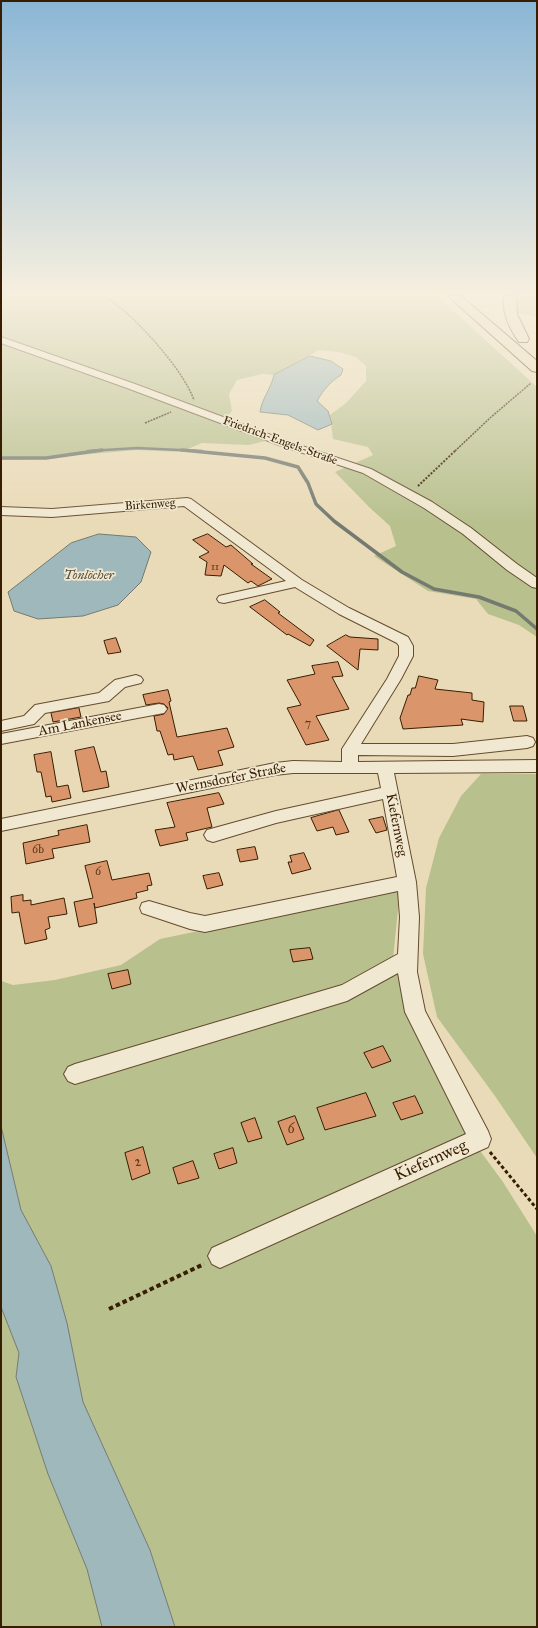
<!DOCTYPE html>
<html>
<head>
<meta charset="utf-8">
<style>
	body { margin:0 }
	#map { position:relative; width:538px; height:1628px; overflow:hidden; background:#eadbb8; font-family:"IM FELL Great Primer",serif }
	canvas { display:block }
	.frame { position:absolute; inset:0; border:2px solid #371d01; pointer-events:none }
</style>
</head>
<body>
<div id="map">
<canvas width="538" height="1628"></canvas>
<div class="frame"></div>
</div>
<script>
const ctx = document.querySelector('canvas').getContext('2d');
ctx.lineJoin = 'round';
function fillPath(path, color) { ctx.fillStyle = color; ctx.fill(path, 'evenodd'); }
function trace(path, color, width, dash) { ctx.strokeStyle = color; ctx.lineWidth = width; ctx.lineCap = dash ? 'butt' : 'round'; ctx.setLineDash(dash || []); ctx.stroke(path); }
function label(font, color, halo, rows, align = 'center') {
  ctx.font = font + ' "IM FELL Great Primer",serif'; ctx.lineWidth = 3.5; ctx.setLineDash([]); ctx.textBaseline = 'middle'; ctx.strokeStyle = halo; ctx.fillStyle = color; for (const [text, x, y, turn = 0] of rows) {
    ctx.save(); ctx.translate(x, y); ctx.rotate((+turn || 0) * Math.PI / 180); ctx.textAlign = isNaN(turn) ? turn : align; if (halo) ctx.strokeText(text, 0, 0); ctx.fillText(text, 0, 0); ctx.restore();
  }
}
const green = new Path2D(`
	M1,296H437L537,387V637L519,625L488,614L476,599L428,591L374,556L396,546L390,526L369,507L335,472L373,455L368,447L333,439L330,415L346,403L366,381V366L356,357L339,352L319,350L274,375L262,374L237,380L229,394L232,411L226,418L161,397L1,336Z
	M515,296H537V317L517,313L515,308Z
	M1,341L222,421L247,434L265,441L249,445L202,443L181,452L137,450L21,460H1Z
	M481,774H537V1158L495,1096L437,1017L423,954L426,888L439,838L461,796Z
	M400,889L393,959L412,1026L467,1133L503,1182L537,1236V1627H175L150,1550L83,1402L67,1323L51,1266L21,1210L1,1126V981L13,985L55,980L121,965L160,939Z
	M1,1307L19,1353L16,1377L48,1474L87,1569L102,1627H1Z`);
const water = new Path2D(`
	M310,356L331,361L343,369L341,375C330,382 324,389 317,401L328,411L332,424L318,430L288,415L260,412C262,398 271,389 274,375Z
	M99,534L136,537L151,552L141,582L118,605L83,616L38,619L14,611L8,592L71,543Z
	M1,1126L21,1210L51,1266L67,1323L83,1402L150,1550L175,1627H102L87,1569L48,1474L16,1377L19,1353L1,1307Z`);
const streamFar1 = new Path2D(`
	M88,451L137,448L202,451`);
const stream = new Path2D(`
	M182,450L265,458L298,467L308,483L316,504L334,521L402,572L434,589L479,597L516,611L537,629
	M1,458H46L102,450`);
const building = new Path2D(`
	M208,534L226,547L231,545L253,564H251L272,579L258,586L251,581L248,583L224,565L221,576L205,575L207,562L199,557L209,552L193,540Z
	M265,600L280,612L278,613L314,640L310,646L288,634L287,635L250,607Z
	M346,635L350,637L378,639V650L360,649L358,670L327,646Z
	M116,638L121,652L108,654L104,641Z
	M338,662L343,676L332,677L349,709L316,716L329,740L306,745L287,708L301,705L287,680L315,674L312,666Z
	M419,676L438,680L435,689L472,693V700L484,702L483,722L461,719L463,725L403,729L400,718L408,695H410L412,688H415Z
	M168,690L171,701L169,702L177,737L227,728L234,747L218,751L223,765L198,770L193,756L174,760L173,754L168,755L160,731H157L154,716L164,714L168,708L164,704L159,703L146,705L143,695Z
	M510,706H523L527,721H514Z
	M79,708L81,717L53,722L51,713Z
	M94,747L101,772L106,771L109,787L83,792L75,751Z
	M51,752L57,787L68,785L71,798L52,802L51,796L46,797L41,772H37L34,755Z
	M219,793L224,804L207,808L212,827L186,833L188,840L160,846L155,830L175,827L167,803Z
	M339,810L349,832L336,835L333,827L317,831L311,818Z
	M383,817L387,830L376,833L369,820Z
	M87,825L90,842L52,849L54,858L26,864L23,843L59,835L58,831Z
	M255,847L258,859L240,862L237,850Z
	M304,853L311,869L292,874L288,862H292L290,856Z
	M107,861L112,880L149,873L152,885L147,886L148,890L136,893L137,898L95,908L94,903L97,923L79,927L74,902L93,898L85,866Z
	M219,873L223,885L207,889L203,876Z
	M23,895V901L31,900V905L64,898L67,914L48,917L50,928L45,930L47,939L25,944L19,912L12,913L11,897Z
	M310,948L313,959L293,962L290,950Z
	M128,970L131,984L112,989L108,974Z
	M383,1046L391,1061L372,1068L364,1053Z
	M366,1093L376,1116L325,1130L317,1108Z
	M415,1096L423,1113L401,1120L393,1103Z
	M295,1116L304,1139L287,1145L278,1122Z
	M255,1118L262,1138L248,1142L241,1123Z
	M143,1147L150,1173L132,1180L125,1153Z
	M233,1148L237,1163L219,1169L214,1154Z
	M193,1161L199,1178L178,1184L173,1168Z`);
const pathFar3 = new Path2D(`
	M105,296C114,303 123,310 131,317C152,337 184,373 194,400
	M145,423L171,412
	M455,451L490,418L531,383`);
const pathFar2 = new Path2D(`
	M418,486L456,450`);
const pathFar1 = new Path2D(`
	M490,1152L537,1209`);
const path = new Path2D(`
	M109,1309L204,1264`);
const minor = new Path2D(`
	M1,337L135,384L287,441L371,469L432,502L471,528L517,564L537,578V588L532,587L507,570L463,534L424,508L363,473L279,445L127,388L1,343Z
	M187,498L191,499L302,580L349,608L408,637L413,646V656L401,679L361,744H453L527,736L533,738L535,742L533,746L527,748L453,756L358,755V762L537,760V772L394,773L416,882L419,917L417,972L425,1011L488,1131L491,1139L488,1147L220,1268L212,1264L208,1256L212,1248L466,1134L405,1012L398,973L347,1001L75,1084L68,1081L64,1074L68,1067L75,1064L342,985L398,954L400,917L398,891L205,932L190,929L142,913L140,908L142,903L149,901L190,913L205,916L397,877L383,799L276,823L213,842L207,840L204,835L207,830L276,811L381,788L378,773H293L275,775L1,831V819L275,763L293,761L342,762V749L387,679L399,656V646L397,643L339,614L295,587L224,603L219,602L217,599L219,596L286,581L184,506L52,517L1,515V507L52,509Z
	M136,675L141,677L143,680L141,683L125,687L109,701L45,713L34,724L1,731V721L24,716L35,705L99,693L115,680Z
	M159,704L164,705L167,709L164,713L1,744V734Z`);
const highway = new Path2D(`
	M448,296H461L537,361V372L532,371Z
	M504,296H516L517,314L529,339L527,342H519C509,328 502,313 504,296Z`);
const farNumbernames = [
	["11",215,568]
];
const farStreetnames = [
	["Friedrich-Engels-Straße",280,441,20],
	["Birkenweg",150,505,-4]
];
const numberNames = [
	["7",308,724],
	["6b",38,850],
	["6",98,872]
];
const farWaternames = [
	["Tonlöcher",89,576]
];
const streetNames = [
	["Am Lankensee",80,724,-11],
	["Wernsdorfer Straße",231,779,-11],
	["Kiefernweg",396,825,79]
];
const nearNumbernames = [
	["6",291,1130],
	["2",138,1163]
];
const nearStreetnames = [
	["Kiefernweg",431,1161,-24]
];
fillPath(green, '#b8c08e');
fillPath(water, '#9eb8bb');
trace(water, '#757a71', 1);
trace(streamFar1, '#757a71', 2.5);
trace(stream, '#757a71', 3.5);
fillPath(building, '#da966a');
trace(building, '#371d01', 1);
trace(minor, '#644c2f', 2);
trace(highway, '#371d01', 2);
trace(pathFar3, '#371d01', 1.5, [2, 1]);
trace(pathFar2, '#371d01', 2, [2, 1.5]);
trace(pathFar1, '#371d01', 3, [3.5, 2.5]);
trace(path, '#371d01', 4, [4.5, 3]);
fillPath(minor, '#f1e8d1');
fillPath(highway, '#eadbb8');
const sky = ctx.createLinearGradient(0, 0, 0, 524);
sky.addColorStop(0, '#8ab6d6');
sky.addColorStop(0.56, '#f6efdf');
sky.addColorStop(1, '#f6efdf00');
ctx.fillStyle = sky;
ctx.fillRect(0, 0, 538, 524);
label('10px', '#603b1b', null, farNumbernames);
label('12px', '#371d01', '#f1e8d1', farStreetnames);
label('12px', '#603b1b', null, numberNames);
label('italic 13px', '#564c39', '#f1e8d1', farWaternames);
label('14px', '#371d01', '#f1e8d1', streetNames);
label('14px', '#603b1b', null, nearNumbernames);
label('17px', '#371d01', '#f1e8d1', nearStreetnames);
</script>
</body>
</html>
